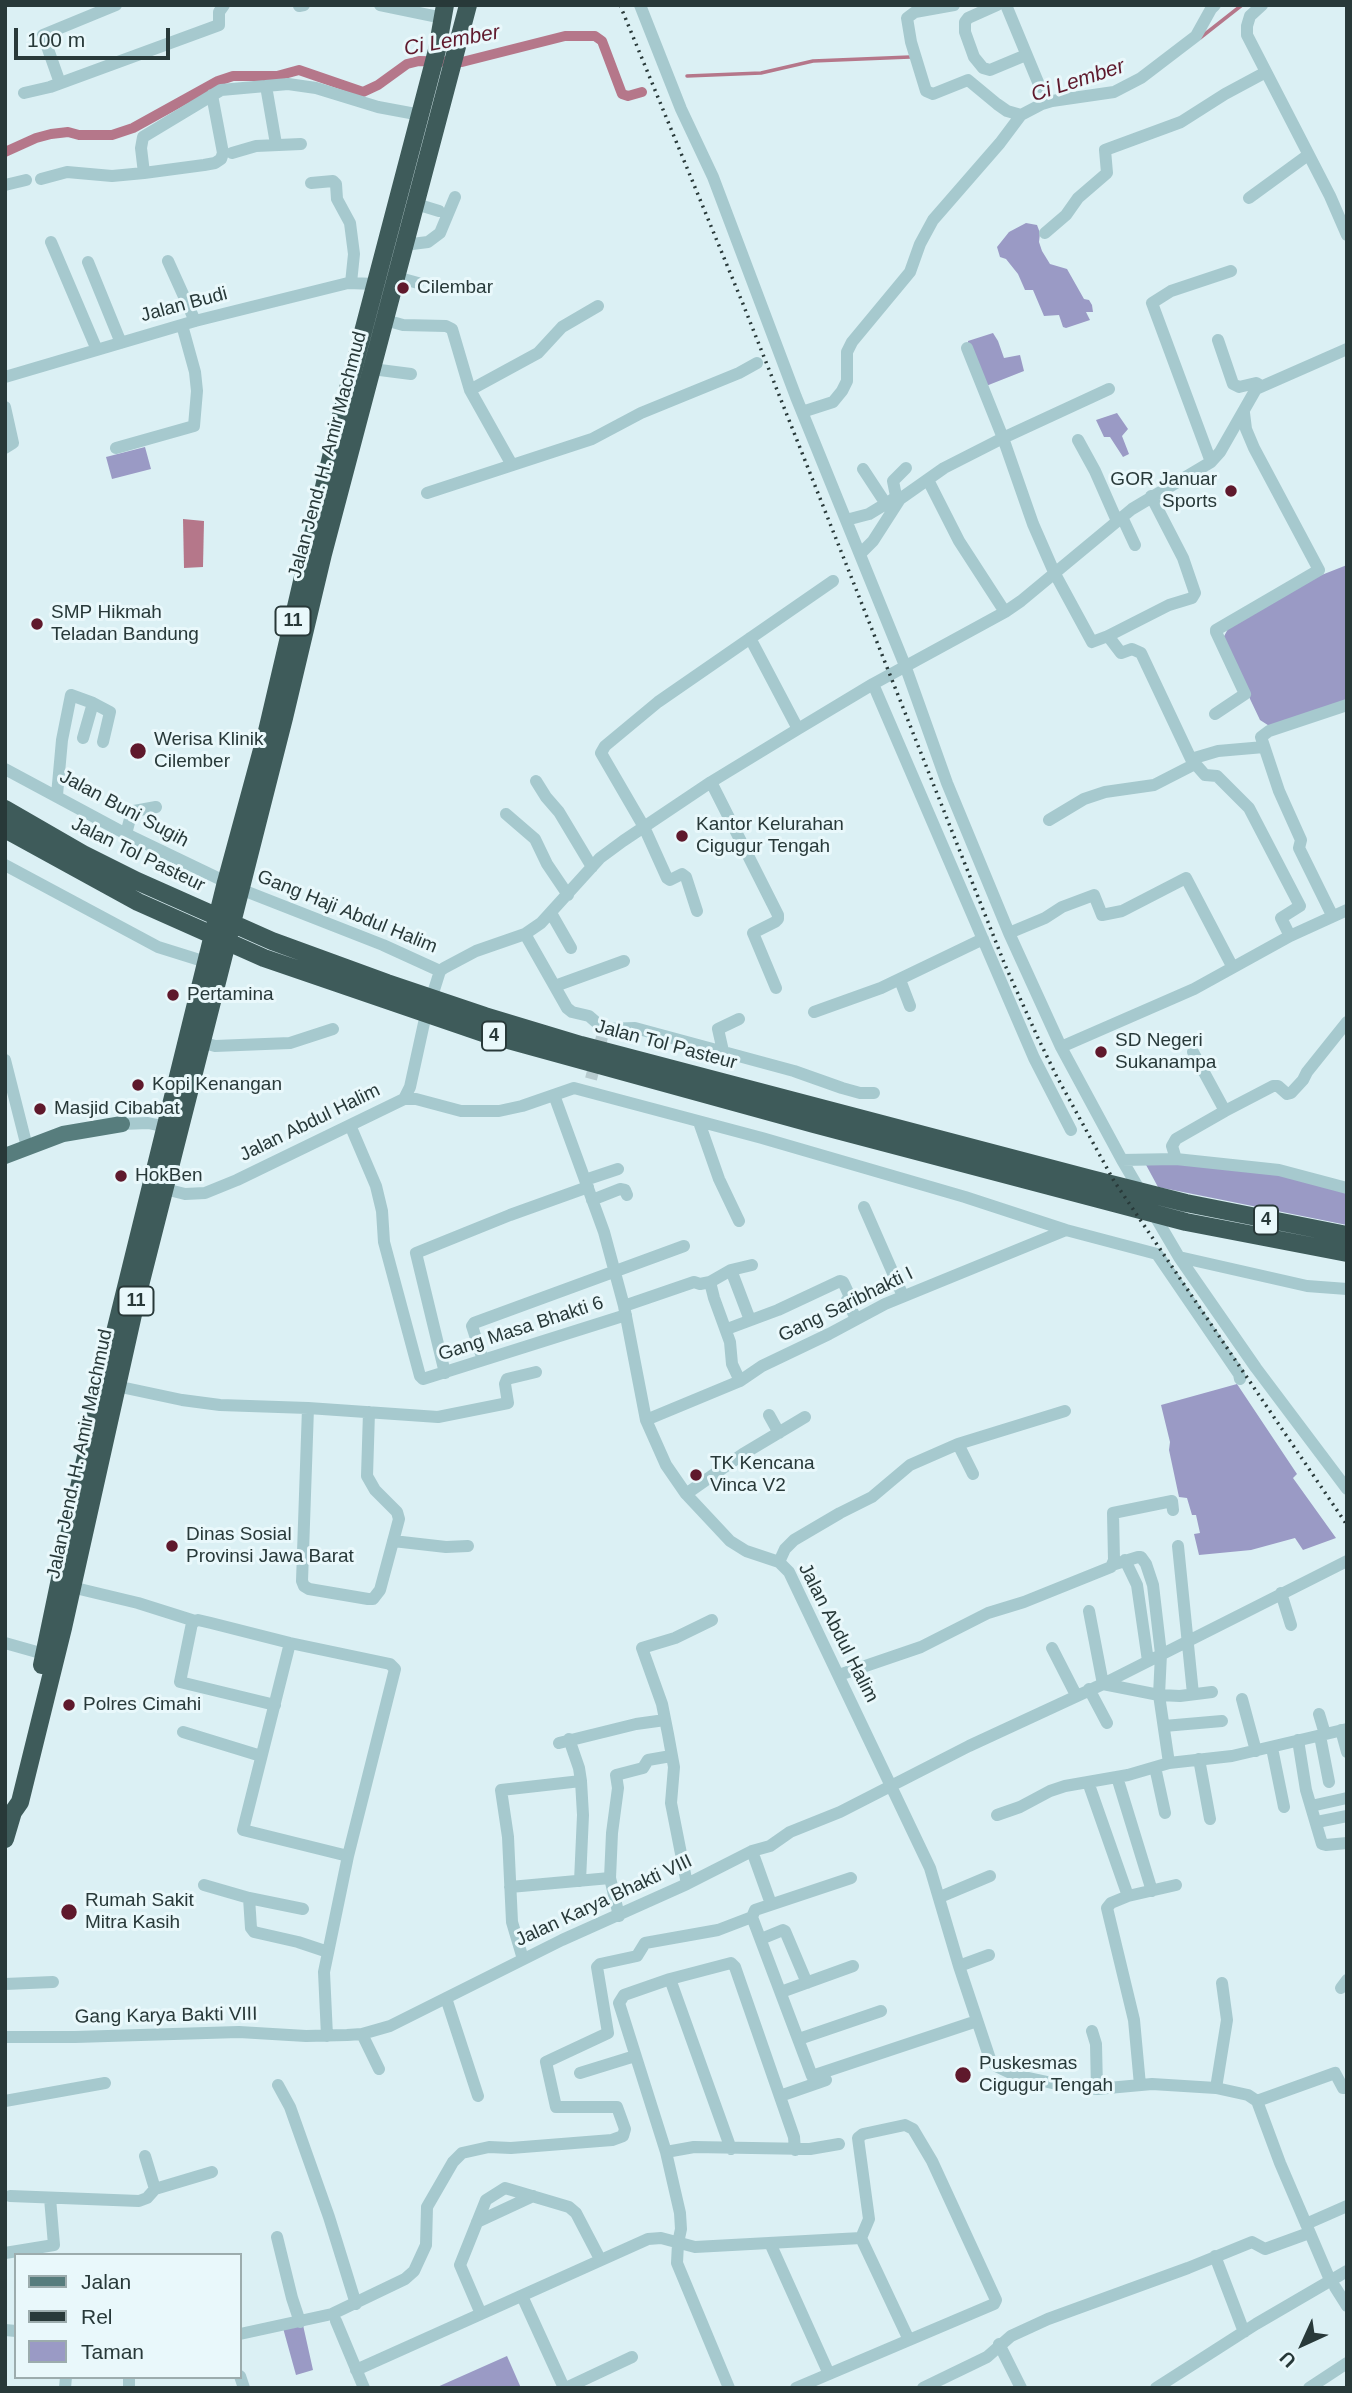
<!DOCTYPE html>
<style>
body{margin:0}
#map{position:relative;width:1352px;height:2393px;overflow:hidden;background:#dbf0f4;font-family:Helvetica,sans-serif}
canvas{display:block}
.frame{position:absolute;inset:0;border:7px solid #283939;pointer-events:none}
.legend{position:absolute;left:14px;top:2253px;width:228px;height:126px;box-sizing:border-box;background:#e9f8fb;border:2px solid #9cacad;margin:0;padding:9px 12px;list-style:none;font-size:21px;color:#283939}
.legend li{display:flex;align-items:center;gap:14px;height:35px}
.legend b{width:35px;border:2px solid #9cacad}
.north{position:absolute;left:1268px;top:2309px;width:70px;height:70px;-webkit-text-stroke:5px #e9f8fb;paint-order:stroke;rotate:225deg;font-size:19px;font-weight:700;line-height:28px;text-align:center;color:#283939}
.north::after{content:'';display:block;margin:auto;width:24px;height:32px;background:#283939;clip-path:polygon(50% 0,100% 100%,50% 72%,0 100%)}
.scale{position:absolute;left:14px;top:28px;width:156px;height:32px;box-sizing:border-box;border:4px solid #283939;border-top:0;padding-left:9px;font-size:21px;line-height:24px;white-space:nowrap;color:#283939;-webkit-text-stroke:5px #e9f8fb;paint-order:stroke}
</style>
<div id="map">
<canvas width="1352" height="2393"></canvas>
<div class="frame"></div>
<ul class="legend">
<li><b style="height:9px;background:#577d7d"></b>Jalan</li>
<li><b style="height:9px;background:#283939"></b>Rel</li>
<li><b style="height:19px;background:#9a9ac5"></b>Taman</li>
</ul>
<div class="north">U</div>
<div class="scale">100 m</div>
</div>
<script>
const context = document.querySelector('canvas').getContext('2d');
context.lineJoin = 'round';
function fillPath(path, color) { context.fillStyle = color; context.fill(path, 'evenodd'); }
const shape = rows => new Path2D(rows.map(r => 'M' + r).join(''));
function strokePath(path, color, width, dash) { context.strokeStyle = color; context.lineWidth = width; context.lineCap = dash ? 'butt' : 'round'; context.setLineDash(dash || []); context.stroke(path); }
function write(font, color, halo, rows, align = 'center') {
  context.font = font + ' Helvetica,sans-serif'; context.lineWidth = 6; context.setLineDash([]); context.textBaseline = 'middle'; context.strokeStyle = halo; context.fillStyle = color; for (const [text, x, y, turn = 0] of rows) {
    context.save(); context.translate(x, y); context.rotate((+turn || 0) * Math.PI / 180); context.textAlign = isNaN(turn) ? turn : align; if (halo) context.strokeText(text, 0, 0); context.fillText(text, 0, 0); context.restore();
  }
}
fillPath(shape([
 [1026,223,1037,225,1040,233,1039,242,1042,251,1050,264,1067,269,1084,299,1089,300,1092,305,1093,312,1086,312,1090,320,1066,328,1063,327,1059,315,1044,316,1033,290,1025,290,1018,274,1006,259,1000,257,997,247,1009,232],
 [993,333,998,341,1004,358,1020,355,1024,371,986,386,968,351,968,341],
 [1117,413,1128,429,1122,436,1129,454,1123,457,1110,437,1104,437,1096,420],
 [145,447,151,469,112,479,106,457],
 [1347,565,1347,700,1274,729,1260,720,1222,640,1228,629,1319,576],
 [1145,1163,1184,1163,1285,1176,1347,1193,1347,1225,1158,1187],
 [1237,1384,1297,1474,1293,1478,1336,1538,1303,1550,1295,1538,1251,1550,1199,1555,1194,1534,1200,1533,1196,1515,1192,1515,1187,1498,1179,1497,1169,1450,1170,1442,1161,1405],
 [303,2325,313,2370,296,2375,283,2328],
 [507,2356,521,2388,435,2388]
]), '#9a9ac5');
fillPath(shape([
 [183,519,204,521,203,567,184,568]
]), '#b5778a');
strokePath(shape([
 [1200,38,1242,5],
 [687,76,761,73,813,61,910,57]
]), '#b5778a', 3.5);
strokePath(shape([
 [5,152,36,138,51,134,68,132,79,135,112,135,133,128,218,81,233,76,277,76,299,70,363,92,378,85,407,64,419,61,462,62,565,36,595,36,602,41,622,94,628,96,642,92]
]), '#b5778a', 10);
strokePath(shape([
 [591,1079,602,1037]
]), '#b7cbcf', 12, [12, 6]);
strokePath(shape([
 [380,5,443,18],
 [640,5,681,109,713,177,796,397,906,668,947,783,1009,933,1061,1047,1122,1160,1179,1257,1256,1368,1347,1489],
 [954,5,915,12,907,18,911,42,926,91,933,94,968,80,997,104,1007,111,1021,115],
 [997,5,968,18,965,22,965,32,974,57,983,68,990,70,1026,55],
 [1006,5,1040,87],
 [1262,5,1250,16,1247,26,1247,35,1330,196,1347,235],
 [299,6,304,5],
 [60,83,43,35,116,5],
 [266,86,276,144],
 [24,93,50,87,219,25,219,12,224,5],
 [232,153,256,146,301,144],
 [144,173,204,165,215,163,221,159,223,153,212,95],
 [41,179,67,172,112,176,144,173,141,148,143,137,221,90,288,84,316,88,378,107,421,115],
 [311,183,333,181,336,184,337,199,350,223,354,254,351,283],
 [5,185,26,180],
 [1249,198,1308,155],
 [416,204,439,211],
 [1045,233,1066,215,1078,198,1107,173,1105,150,1181,122,1225,94,1266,72],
 [51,242,97,350],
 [404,245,428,242,440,233,455,197],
 [168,261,195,321],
 [88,262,121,343],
 [396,277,418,283],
 [385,320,403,325,446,326,452,329,470,390,512,465],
 [1218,340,1233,384,1239,387,1256,383,1261,386],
 [967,348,1003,438,1033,524,1054,572,1092,642,1108,636,1169,605,1192,598,1195,593,1183,558,1151,496],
 [372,369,411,374],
 [5,377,195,321,348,283,376,284],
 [470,390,538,353,562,327,598,306],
 [5,407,13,443,5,448],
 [802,412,833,402,842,391,847,381,847,352,852,342,910,272,920,244,933,220,1000,143,1021,115,1042,104,1052,101,1114,92,1141,78,1196,36,1211,9,1215,5],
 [1078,440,1095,471,1117,521],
 [116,448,194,426,197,391,195,372,182,325],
 [1211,462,1152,303,1171,291,1231,271],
 [863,469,886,504],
 [928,480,959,541,1005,612],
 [427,493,592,439,641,413,739,373,757,363],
 [1122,517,1135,545],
 [846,520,869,514,892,500,896,496,893,481,906,468],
 [860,554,873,541,900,499,944,468,1003,438,1109,389],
 [1108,636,1121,653,1132,649,1141,653,1191,759,1205,775,1217,776,1249,808,1300,906,1281,918,1290,936],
 [750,638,798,729],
 [873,684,1034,1058,1071,1130],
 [93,703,110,712,103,742],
 [1215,714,1245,694,1216,632,1216,630,1319,570,1254,448,1246,429,1244,413],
 [1191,759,1218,751,1264,747],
 [5,769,126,834,226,882],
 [536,781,546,797,559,812,592,867],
 [711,782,778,915,778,919,775,922,753,933,776,988],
 [57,795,62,740,71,695,93,703,83,738],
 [506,814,535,839,547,864,568,895],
 [1049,820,1084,799,1105,792,1154,785,1195,764],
 [126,834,131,815,134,811,156,807],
 [5,865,158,947,206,962],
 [240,889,383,945,440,971],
 [697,911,686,877,682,874,670,880,667,878,644,827,601,753,605,746,658,702,833,581],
 [551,913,571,948],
 [1332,915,1299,848,1301,840,1279,791,1261,737,1269,731,1347,705],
 [1009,933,1045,918,1062,907,1094,895,1102,915,1122,911,1186,878,1232,966],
 [525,934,567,1008,572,1012,589,1016,604,1029,635,1028,794,1071,842,1088,860,1093,874,1093],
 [900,980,910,1006],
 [555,986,624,961],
 [434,990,440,971,444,968,476,951,525,934,541,923,600,858,623,841,711,782,798,729,873,684,1005,612,1021,601,1132,509,1211,462,1220,452,1256,389,1347,349],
 [814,1012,881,988,983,939],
 [201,1042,215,1046,290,1043,333,1029],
 [1061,1047,1194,989,1290,936,1347,910],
 [723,1051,718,1029,739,1019],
 [1193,1052,1225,1111],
 [5,1060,27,1147],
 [554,1095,604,1232,624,1306,646,1420,666,1465,686,1494,730,1541,746,1551,779,1562,789,1572,930,1868,959,1966,990,2059,996,2066,1015,2075,1066,2086,1097,2089,1152,2084,1216,2088,1248,2095,1257,2101,1280,2163,1330,2280],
 [404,1099,410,1087,424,1023],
 [699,1122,719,1179,739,1221],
 [122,1124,148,1123,167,1127],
 [350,1125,376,1186,382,1211,384,1242,420,1376,423,1379,626,1315],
 [1176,1159,1172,1146,1176,1139,1225,1111,1273,1086,1278,1086,1287,1094,1291,1093,1303,1080,1307,1072,1347,1022],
 [1122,1160,1176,1159,1279,1170,1347,1188],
 [585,1180,618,1169],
 [165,1189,185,1194,205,1193,237,1180,404,1099,416,1099,461,1111,499,1111,522,1106,574,1088,762,1138,965,1197,1066,1230,1157,1254,1239,1374,1240,1379],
 [592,1200,620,1189,625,1190,627,1195],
 [864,1207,903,1296],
 [1179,1257,1307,1286,1347,1289],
 [731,1270,750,1320],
 [710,1282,714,1298,730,1342,732,1364,740,1381],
 [624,1306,694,1282,700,1284,710,1282,731,1270,752,1265],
 [727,1329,778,1310,840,1281,843,1282,845,1286,850,1297,847,1300,856,1319],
 [483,1360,472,1326,474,1323,684,1246],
 [445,1373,416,1253,510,1215,588,1187],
 [116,1386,182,1400,220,1405,308,1408,438,1417,508,1403,505,1384,507,1379,536,1372],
 [308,1408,302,1581,304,1586,309,1589,368,1599,373,1599,380,1590,399,1519,397,1512,375,1490,367,1476,369,1412],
 [769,1415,779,1433],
 [646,1420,740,1381,762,1366,829,1334,885,1304,1066,1230],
 [958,1444,973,1474],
 [686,1494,743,1454,805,1417],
 [393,1541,446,1547,468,1546],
 [1178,1546,1193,1694],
 [1125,1560,1137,1585,1148,1661],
 [779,1562,785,1549,794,1540,840,1513,872,1497,910,1465,958,1444,1065,1411],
 [1112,1565,1138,1557,1141,1557,1146,1564,1153,1585,1161,1654,1159,1695,1180,1696,1212,1692],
 [67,1586,138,1603,195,1621],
 [1281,1593,1291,1625],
 [1089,1611,1103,1684],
 [5,1643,44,1654],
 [290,1643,243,1830,348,1856],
 [1052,1648,1076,1695],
 [839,1675,921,1647,988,1613,1024,1602,1111,1567,1114,1560,1113,1513,1172,1501,1173,1510],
 [1103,1684,1159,1695,1169,1763],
 [1089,1689,1107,1723],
 [1242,1699,1256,1751],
 [275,1705,180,1682,192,1623,198,1620,211,1623,290,1643,390,1664,395,1669,348,1856,324,1972,327,2036],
 [1319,1714,1325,1734],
 [1164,1726,1222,1721],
 [1341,1730,1347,1752],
 [183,1732,261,1756],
 [1320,1736,1329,1782],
 [569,1739,579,1768,581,1781,583,1815,580,1881],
 [1298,1740,1306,1790,1322,1844,1326,1845,1347,1843],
 [559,1743,636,1724,665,1720],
 [1272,1748,1284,1807],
 [1199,1759,1210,1819],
 [1155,1767,1165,1813],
 [1117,1777,1152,1891],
 [1088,1782,1128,1896],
 [1311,1806,1347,1798],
 [997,1815,1020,1807,1050,1791,1065,1786,1128,1775,1169,1763,1232,1756,1347,1729],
 [1317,1822,1347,1816],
 [752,1851,771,1904],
 [687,1884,671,1803,674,1767,668,1734,662,1704,642,1648,675,1638,712,1620],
 [204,1885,249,1898,251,1928,254,1932,298,1942,328,1952],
 [510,1887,610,1878],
 [940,1897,990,1876],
 [249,1898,303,1909],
 [619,1916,610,1878,612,1833,618,1788,616,1775,643,1768,648,1760,671,1756],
 [752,1917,812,2076,977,2021],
 [761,1939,783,1930,785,1931,807,1983],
 [523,1959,512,1922,508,1837,501,1790,581,1781],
 [959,1966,989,1955],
 [670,1979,731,2149],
 [5,1984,53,1982],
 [1341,1988,1347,1980],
 [781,1992,853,1966],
 [446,1998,478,2096],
 [1092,2031,1096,2044,1097,2089],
 [362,2034,379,2069],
 [5,2037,75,2037,239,2032,306,2036,347,2035,362,2034,390,2026,562,1940,687,1884,752,1851,770,1846,790,1832,840,1812,969,1746,1103,1684,1347,1561],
 [799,2039,881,2011],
 [580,2073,635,2056],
 [278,2085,290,2107,329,2217,356,2304],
 [1140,2085,1134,2020,1107,1908,1111,1903,1128,1896,1176,1885],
 [1216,2088,1227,2020,1222,1983],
 [780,2096,826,2080],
 [5,2101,105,2083],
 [1257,2101,1335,2073,1343,2088,1347,2088],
 [666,2152,694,2147,810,2149,839,2144],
 [155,2189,212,2172],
 [10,2196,139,2201,147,2198,155,2189,145,2156],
 [477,2222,533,2196],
 [1306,2224,1347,2206],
 [277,2237,292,2298,300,2322],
 [861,2238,909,2340],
 [770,2243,829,2374],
 [5,2253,54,2245,50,2198],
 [1215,2256,1244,2332],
 [1335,2287,1347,2306],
 [522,2296,564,2388],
 [481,2314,460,2265,486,2200,505,2188,569,2207,576,2213,600,2259],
 [336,2321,364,2388],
 [5,2330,16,2331],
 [240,2334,332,2314,405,2279,414,2271,426,2245,427,2207,453,2162,462,2153,489,2147,511,2148,612,2140,623,2136,625,2129,617,2107,556,2107,546,2062,608,2033,597,1967,600,1964,637,1956,645,1943,718,1930,752,1917,755,1910,851,1878],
 [999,2344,1021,2388],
 [356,2370,648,2239,661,2238,695,2247,861,2238,869,2219,858,2138,863,2134,905,2125,913,2129,932,2161,996,2300,994,2304,796,2388],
 [240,2376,244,2388],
 [65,2388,66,2377],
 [129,2388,129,2377],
 [566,2388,632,2357],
 [729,2388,677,2263,678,2243,681,2229,680,2213,666,2152,619,2003,624,1995,670,1979,731,1963,735,1967,794,2137,795,2150],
 [923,2388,987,2357,1011,2336,1048,2319,1188,2268,1252,2242,1265,2249,1309,2233],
 [1156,2388,1256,2324,1347,2271],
 [1309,2388,1347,2363]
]), '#a6c9ce', 12);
strokePath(shape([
 [5,1156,63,1134,122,1124]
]), '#577d7d', 16);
strokePath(shape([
 [5,809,83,854,137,881,272,941,387,983,485,1016,581,1045,1091,1179,1186,1203,1347,1235],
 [5,829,138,902,264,958,483,1033,814,1124,1186,1222,1347,1253],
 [42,1665,81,1478,114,1336,226,882,267,731,338,427,437,50,445,5],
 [5,1839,13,1812,20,1802,63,1628,136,1301,284,718,323,554,468,5]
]), '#3e5b5a', 18);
strokePath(shape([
 [620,5,743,304,1005,965,1038,1038,1057,1077,1114,1181,1347,1525]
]), '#283939', 3.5, [2, 5]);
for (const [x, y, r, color] of [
 [403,288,7,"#5f192c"],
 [1231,491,7,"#5f192c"],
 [37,624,7,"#5f192c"],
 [138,751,9,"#5f192c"],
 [682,836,7,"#5f192c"],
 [173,995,7,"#5f192c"],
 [1101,1052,7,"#5f192c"],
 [138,1085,7,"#5f192c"],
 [40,1109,7,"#5f192c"],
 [121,1176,7,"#5f192c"],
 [696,1475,7,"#5f192c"],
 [172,1546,7,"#5f192c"],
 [69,1705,7,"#5f192c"],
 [69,1912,9,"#5f192c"],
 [963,2075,9,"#5f192c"]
]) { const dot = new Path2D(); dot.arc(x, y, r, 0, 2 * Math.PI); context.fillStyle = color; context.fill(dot); strokePath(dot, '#e9f8fb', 2.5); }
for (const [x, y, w] of [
 [293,621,35],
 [494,1036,24],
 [1266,1220,24],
 [136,1301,35]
]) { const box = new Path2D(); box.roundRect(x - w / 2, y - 14.5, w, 29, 5); context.fillStyle = '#e9f8fb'; context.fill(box); strokePath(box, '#283939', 2); }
write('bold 18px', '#283939', null, [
 ["11",293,621],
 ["4",494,1036],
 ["4",1266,1220],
 ["11",136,1301]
]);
write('19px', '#283939', '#e9f8fb', [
 ["Cilembar",417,288],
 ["GOR Januar",1217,480,"right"],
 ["Sports",1217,502,"right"],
 ["SMP Hikmah",51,613],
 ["Teladan Bandung",51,635],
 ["Werisa Klinik",154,740],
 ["Cilember",154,762],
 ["Kantor Kelurahan",696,825],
 ["Cigugur Tengah",696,847],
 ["Pertamina",187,995],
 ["SD Negeri",1115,1041],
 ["Sukanampa",1115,1063],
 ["Kopi Kenangan",152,1085],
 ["Masjid Cibabat",54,1109],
 ["HokBen",135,1176],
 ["TK Kencana",710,1464],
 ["Vinca V2",710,1486],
 ["Dinas Sosial",186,1535],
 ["Provinsi Jawa Barat",186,1557],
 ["Polres Cimahi",83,1705],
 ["Rumah Sakit",85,1901],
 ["Mitra Kasih",85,1923],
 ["Puskesmas",979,2064],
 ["Cigugur Tengah",979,2086]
], 'left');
write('19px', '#283939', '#e9f8fb', [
 ["Jalan Budi",184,305,-15],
 ["Jalan Jend. H. Amir Machmud",328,455,-75],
 ["Jalan Buni Sugih",124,809,28],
 ["Jalan Tol Pasteur",138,855,26],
 ["Gang Haji Abdul Halim",347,912,22],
 ["Jalan Tol Pasteur",666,1045,15],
 ["Jalan Abdul Halim",310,1123,-26],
 ["Gang Saribhakti I",846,1305,-26],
 ["Gang Masa Bhakti 6",521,1329,-18],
 ["Jalan Jend. H. Amir Machmud",80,1454,-78],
 ["Jalan Abdul Halim",838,1633,63],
 ["Jalan Karya Bhakti VIII",604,1901,-25],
 ["Gang Karya Bakti VIII",166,2016,-1]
]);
write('italic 21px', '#5f192c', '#e9f8fb', [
 ["Ci Lember",452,41,-10],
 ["Ci Lember",1078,81,-18]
]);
</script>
